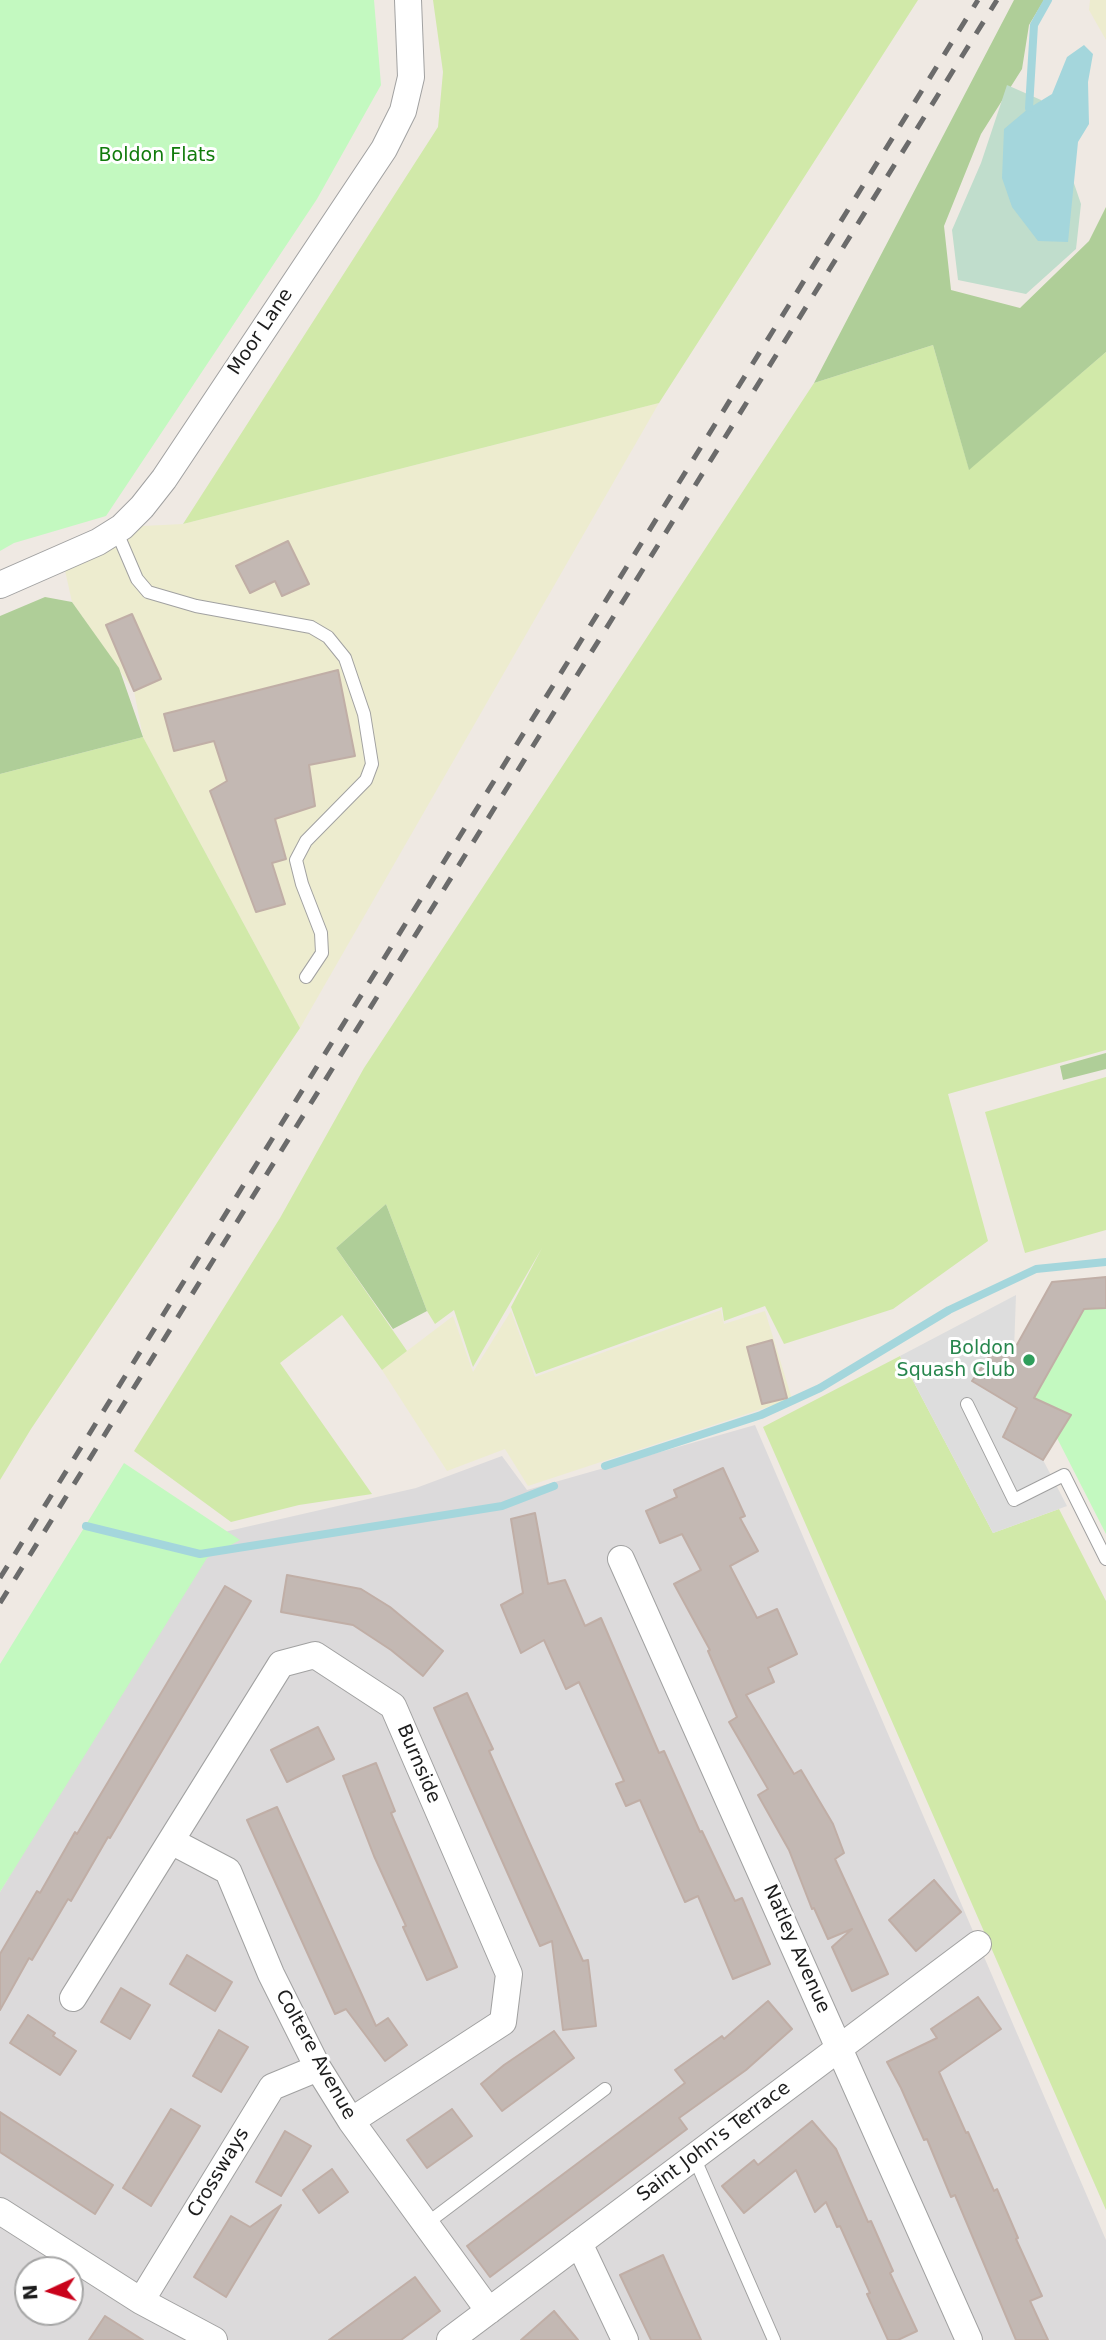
<!DOCTYPE html>
<style>
body{margin:0}
#map{position:relative;width:1106px;height:2340px;overflow:hidden;background:#efe9e3;font-family:"DejaVu Sans",sans-serif}
canvas{display:block}
.north{position:absolute;left:14px;top:2256px;width:70px;height:70px;box-sizing:border-box;background:#fff;border:2px solid #a5a5a5;border-radius:50%;rotate:266deg;font-size:19px;font-weight:700;line-height:28px;text-align:center;color:#1d1d1d}
.north::after{content:'';display:block;margin:auto;width:24px;height:32px;background:#c9021b;clip-path:polygon(50% 0,100% 100%,50% 72%,0 100%)}
</style>
<div id="map">
<canvas width="1106" height="2340"></canvas>
<div class="north">N</div>
</div>
<script>
const context = document.querySelector('canvas').getContext('2d');
context.lineJoin = 'round';
function fillPath(path, color) { context.fillStyle = color; context.fill(path, 'evenodd'); }
const shape = rows => new Path2D(rows.map(r => 'M' + r).join(''));
function strokePath(path, color, width, dash) { context.strokeStyle = color; context.lineWidth = width; context.lineCap = dash ? 'butt' : 'round'; context.setLineDash(dash || []); context.stroke(path); }
function write(font, color, halo, rows, align = 'center') {
  context.font = font + ' "DejaVu Sans",sans-serif'; context.lineWidth = 6; context.setLineDash([]); context.textBaseline = 'middle'; context.strokeStyle = halo; context.fillStyle = color; for (const [text, x, y, turn = 0] of rows) {
    context.save(); context.translate(x, y); context.rotate((+turn || 0) * Math.PI / 180); context.textAlign = isNaN(turn) ? turn : align; if (halo) context.strokeText(text, 0, 0); context.fillText(text, 0, 0); context.restore();
  }
}
fillPath(shape([
 [755,1425,1106,2240,1106,2340,0,2340,0,1892,211,1535,416,1488,502,1456,527,1490],
 [28,2270,70,2270,70,2312,28,2312]
]), '#dcdadb');
fillPath(shape([
 [1090,0,1106,0,1106,40,1089,10],
 [659,403,300,1028,143,737,134,691,72,602,62,557,122,527,183,524],
 [721,1310,724,1324,765,1311,792,1399,528,1486,505,1449,447,1471,382,1370,453,1316,473,1372,511,1311,535,1377]
]), '#edeccf');
fillPath(shape([
 [433,0,918,0,659,403,183,524,438,127,443,72],
 [933,345,969,469,1106,352,1106,1050,948,1094,988,1241,893,1309,784,1344,765,1306,724,1321,722,1307,536,1374,511,1307,542,1248,473,1367,454,1310,435,1324,427,1311,386,1204,336,1248,407,1351,382,1370,342,1315,280,1363,372,1494,299,1505,231,1522,134,1451,280,1218,364,1068,814,383],
 [143,737,300,1028,31,1429,0,1480,0,774],
 [1106,1077,1106,1230,1025,1253,985,1112],
 [900,1356,993,1533,1059,1509,1106,1601,1106,2210,763,1427]
]), '#d1e9a9');
fillPath(shape([
 [1014,0,1044,0,1029,25,1022,69,981,134,944,226,951,290,1020,308,1089,241,1106,207,1106,352,969,470,933,345,814,383],
 [45,597,72,602,119,668,143,737,0,774,0,616],
 [1106,1053,1106,1069,1063,1080,1060,1066],
 [386,1204,427,1311,393,1329,336,1248]
]), '#afce98');
fillPath(shape([
 [1007,85,1041,100,1063,151,1081,204,1076,249,1026,294,958,280,952,230,981,163]
]), '#c0ddcc');
fillPath(shape([
 [0,0,374,0,381,85,317,199,106,516,14,543,0,551],
 [1106,1308,1106,1534,1057,1438,1070,1415,1034,1398,1084,1309],
 [124,1463,240,1540,207,1558,0,1892,0,1664]
]), '#c3f9c0');
fillPath(shape([
 [1016,1295,1014,1350,998,1344,972,1381,1017,1408,1003,1437,1043,1460,1067,1506,993,1533,900,1356]
]), '#ddd');
fillPath(shape([
 [1084,45,1093,54,1088,82,1089,124,1078,142,1068,242,1038,241,1012,207,1002,178,1004,129,1029,108,1052,94,1067,57]
]), '#a4d6dc');
strokePath(shape([
 [1029,108,1034,25,1048,0],
 [605,1466,761,1415,820,1388,949,1310,1036,1269,1106,1262],
 [86,1526,200,1554,502,1506,554,1486]
]), '#a4d6dc', 8);
const building = shape([
 [288,541,309,584,282,596,275,581,250,593,236,566,288,541],
 [132,614,161,679,134,691,106,625,132,614],
 [338,670,355,756,309,765,315,806,275,819,286,859,272,863,285,904,256,912,210,791,227,781,214,741,174,751,164,714,338,670],
 [1106,1277,1106,1308,1084,1309,1034,1398,1071,1415,1043,1460,1003,1437,1017,1408,972,1381,998,1344,1014,1350,1052,1282,1106,1277],
 [772,1340,787,1398,762,1404,747,1347,772,1340],
 [723,1468,745,1516,740,1518,758,1551,730,1566,757,1618,777,1609,797,1654,768,1668,774,1682,746,1695,794,1774,801,1770,833,1824,844,1853,835,1859,888,1974,852,1991,832,1947,852,1929,828,1939,814,1908,812,1909,789,1850,758,1795,768,1789,729,1722,737,1717,708,1651,710,1650,674,1584,701,1570,682,1534,660,1543,646,1511,677,1497,674,1490,723,1468],
 [535,1513,548,1584,565,1580,585,1626,601,1618,659,1753,664,1751,700,1832,702,1831,735,1901,742,1898,770,1964,733,1979,698,1896,685,1902,640,1800,626,1806,616,1784,624,1781,579,1682,566,1689,544,1640,521,1653,501,1605,523,1593,511,1519,535,1513],
 [287,1575,361,1589,390,1607,443,1651,423,1676,391,1650,353,1625,281,1612,287,1575],
 [225,1586,251,1601,110,1838,108,1837,71,1901,68,1899,32,1960,29,1958,0,2010,0,1954,37,1891,40,1893,75,1832,77,1834,225,1586],
 [467,1693,493,1749,489,1751,527,1837,583,1961,588,1960,596,2026,563,2030,552,1941,540,1946,434,1708,467,1693],
 [318,1727,334,1759,287,1782,271,1750,318,1727],
 [376,1763,395,1811,391,1813,457,1967,427,1980,403,1927,406,1926,374,1856,343,1776,376,1763],
 [277,1807,376,2026,388,2018,407,2045,385,2061,346,2009,335,2014,247,1820,277,1807],
 [934,1880,961,1912,916,1951,889,1920,934,1880],
 [187,1955,232,1982,215,2011,170,1984,187,1955],
 [121,1988,150,2005,130,2039,101,2022,121,1988],
 [978,1997,1001,2029,939,2072,966,2133,968,2132,994,2191,997,2189,1018,2238,1016,2239,1042,2296,1030,2301,1048,2340,1016,2340,955,2195,951,2197,927,2139,924,2140,901,2088,887,2062,937,2038,931,2029,978,1997],
 [768,2001,792,2029,746,2070,679,2118,687,2129,490,2277,467,2246,685,2083,675,2070,722,2036,724,2039,768,2001],
 [28,2015,55,2033,53,2036,76,2051,60,2075,10,2043,28,2015],
 [219,2030,248,2047,221,2092,193,2076,219,2030],
 [554,2031,574,2058,502,2111,481,2084,504,2065,554,2031],
 [171,2109,200,2126,151,2206,123,2188,171,2109],
 [452,2109,472,2136,427,2168,407,2140,452,2109],
 [0,2112,113,2185,95,2214,0,2152,0,2112],
 [812,2121,836,2149,868,2222,871,2221,893,2271,890,2273,917,2331,898,2340,888,2340,867,2294,870,2293,840,2226,837,2227,826,2202,815,2212,796,2170,744,2213,722,2186,754,2160,758,2165,812,2121],
 [285,2131,311,2146,281,2196,256,2182,285,2131],
 [332,2169,348,2192,319,2213,303,2190,332,2169],
 [281,2205,226,2297,194,2277,231,2216,250,2227,281,2205],
 [663,2255,701,2340,651,2340,620,2275,663,2255],
 [415,2277,440,2311,401,2340,329,2340,415,2277],
 [554,2311,578,2340,521,2340,554,2311],
 [105,2316,143,2340,89,2340,105,2316]
]);
fillPath(building, '#c3b8b3');
strokePath(building, '#c0aea6', 2);
const lane = shape([
 [116,530,137,579,148,592,196,606,311,627,328,637,345,658,364,714,372,764,366,780,306,841,296,860,302,884,321,933,322,953,306,977],
 [967,1404,1014,1500,1064,1475,1106,1559],
 [694,2157,774,2340],
 [426,2224,605,2089]
]);
const street = shape([
 [0,585,98,542,122,527,142,507,164,479,384,149,403,111,411,77,408,0],
 [621,1559,969,2340],
 [171,1841,228,1871,271,1974,318,2068,351,2121,489,2311],
 [73,1998,281,1664,315,1655,393,1706,509,1974,503,2022,351,2121],
 [0,2211,141,2301,214,2340],
 [579,2243,625,2340],
 [141,2301,272,2087,318,2068],
 [450,2340,978,1944]
]);
strokePath(lane, '#a1a1a1', 14);
strokePath(street, '#a1a1a1', 28);
strokePath(lane, '#fff', 12);
strokePath(street, '#fff', 26);
strokePath(shape([
 [0,1578,978,0],
 [0,1603,997,0]
]), '#6b6b6b', 5, [14, 14]);
for (const [x, y, r, color] of [
 [1029,1360,7,"#2e9e5b"]
]) { const dot = new Path2D(); dot.arc(x, y, r, 0, 2 * Math.PI); context.fillStyle = color; context.fill(dot); strokePath(dot, '#fff', 2.5); }
write('19px', '#117b0c', '#fff', [
 ["Boldon Flats",157,156]
]);
write('19px', '#1d1d1d', '#fff', [
 ["Moor Lane",261,332,-56],
 ["Burnside",418,1764,67],
 ["Natley Avenue",796,1949,66],
 ["Coltere Avenue",315,2055,61],
 ["Saint John's Terrace",714,2142,-37],
 ["Crossways",219,2173,-59]
]);
write('19px', '#27864d', '#fff', [
 ["Boldon",1015,1349],
 ["Squash Club",1015,1371]
], 'right');
</script>
